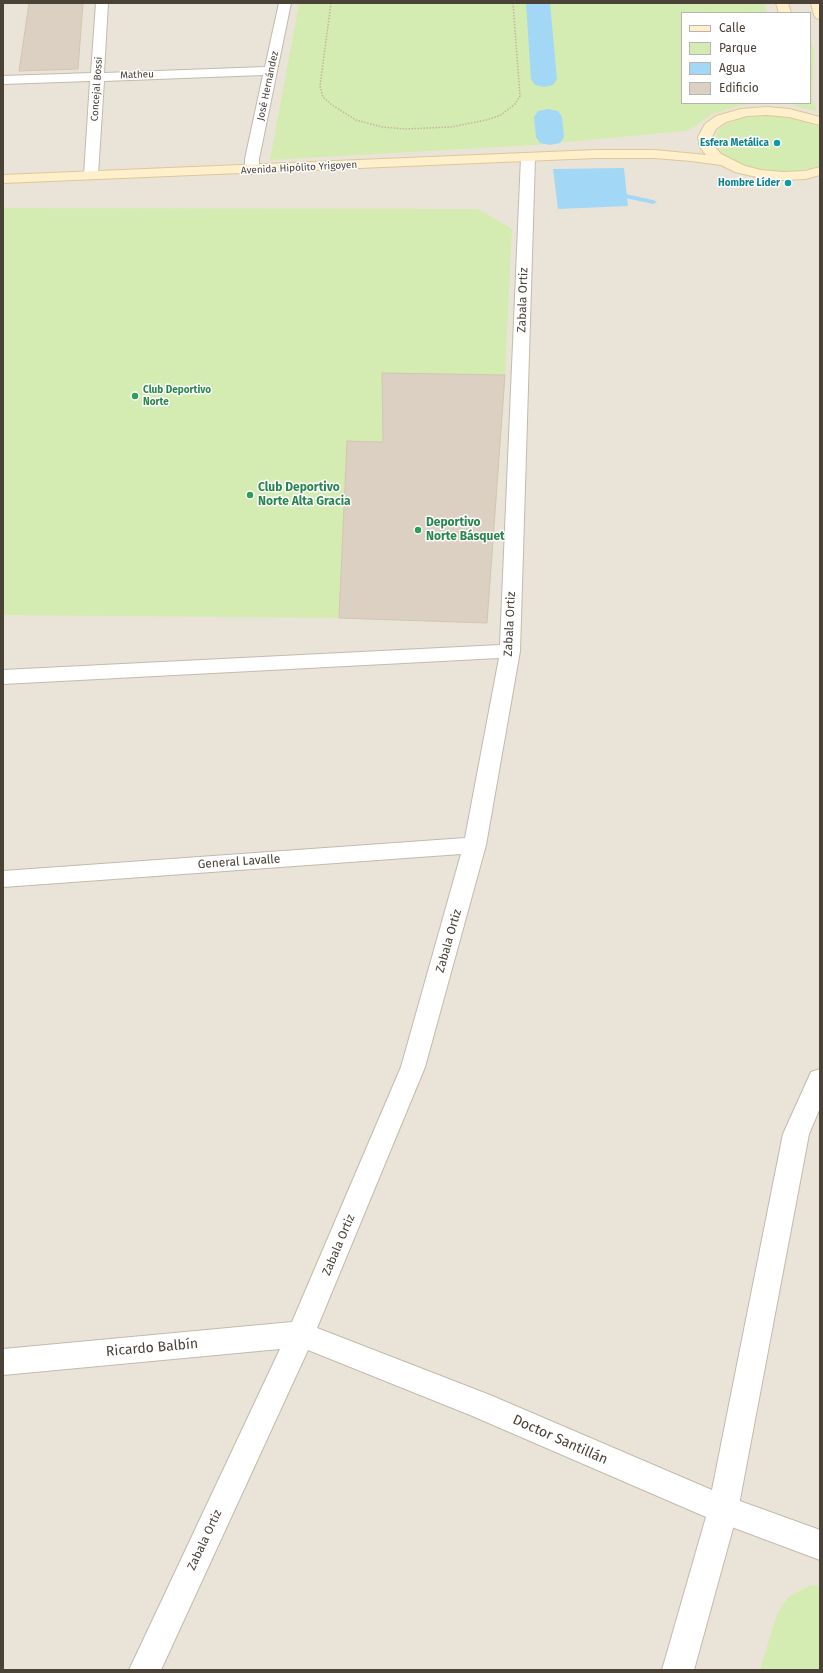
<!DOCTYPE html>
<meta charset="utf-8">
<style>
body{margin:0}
#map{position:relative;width:823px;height:1673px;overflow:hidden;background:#f6f2ea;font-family:"Fira Sans",sans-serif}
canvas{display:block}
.frame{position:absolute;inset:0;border:4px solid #4b4237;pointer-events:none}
.legend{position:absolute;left:681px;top:12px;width:130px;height:92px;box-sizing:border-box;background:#fff;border:1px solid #b7b3af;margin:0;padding:5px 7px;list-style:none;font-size:12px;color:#4b4237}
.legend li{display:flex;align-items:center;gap:8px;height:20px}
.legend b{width:20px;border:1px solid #b7b3af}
</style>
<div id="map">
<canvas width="823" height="1673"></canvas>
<div class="frame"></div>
<ul class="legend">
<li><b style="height:5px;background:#fff0cb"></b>Calle</li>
<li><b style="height:11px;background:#d4ecb1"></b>Parque</li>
<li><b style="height:11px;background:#a3d7f6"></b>Agua</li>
<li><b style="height:11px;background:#dcd0c2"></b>Edificio</li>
</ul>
</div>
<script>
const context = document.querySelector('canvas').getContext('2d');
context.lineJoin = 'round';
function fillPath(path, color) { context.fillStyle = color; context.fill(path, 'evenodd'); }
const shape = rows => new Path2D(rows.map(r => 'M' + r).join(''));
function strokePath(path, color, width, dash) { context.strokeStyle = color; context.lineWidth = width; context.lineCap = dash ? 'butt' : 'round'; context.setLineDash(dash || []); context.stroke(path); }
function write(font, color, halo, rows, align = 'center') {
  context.font = font + ' "Fira Sans",sans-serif'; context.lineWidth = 3; context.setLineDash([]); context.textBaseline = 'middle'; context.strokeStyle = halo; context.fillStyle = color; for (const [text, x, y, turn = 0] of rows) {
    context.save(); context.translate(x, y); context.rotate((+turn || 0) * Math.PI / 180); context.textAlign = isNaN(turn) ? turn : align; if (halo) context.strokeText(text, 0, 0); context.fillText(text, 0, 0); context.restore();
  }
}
fillPath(shape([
 [3,3,820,3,820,1670,3,1670],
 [682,13,810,13,810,103,682,103]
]), '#eae4d8');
fillPath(shape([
 [299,3,765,3,767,13,682,13,682,103,755,103,735,107,712,114,696,126,685,131,535,145,270,160],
 [810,33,814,53,812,98,817,111,793,106,798,103,810,103],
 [766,115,794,118,820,127,820,166,791,172,760,170,742,165,727,157,718,148,715,139,718,130,722,126,741,118],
 [3,208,478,209,512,229,505,375,487,623,339,618,3,615],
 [811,1585,820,1586,820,1670,760,1670,777,1614,788,1597]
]), '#d4ecb1');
fillPath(shape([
 [624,168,628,206,558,209,553,169]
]), '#a3d7f6');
fillPath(shape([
 [609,191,612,191,653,200,657,202,653,204,612,195,608,193,609,191]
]), '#a3d7f6');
fillPath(shape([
 [526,3,550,3,557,79,553,85,544,87,535,85,531,79,526,3],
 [548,109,558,111,562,117,564,137,560,143,550,145,540,143,536,137,534,117,538,111,548,109]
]), '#a3d7f6');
const building = shape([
 [29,3,83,3,78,69,19,71,29,3],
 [382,373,505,375,487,623,339,618,347,441,383,442,382,373]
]);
fillPath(building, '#dcd0c2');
strokePath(building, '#d4c5b1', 1);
const minor = shape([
 [96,3,108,3,104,73,265,67,279,3,291,3,259,159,259,170,257,173,252,174,247,173,245,170,245,159,263,75,104,81,98,175,96,178,91,179,86,178,84,175,90,81,3,84,3,76,91,73,96,3],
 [528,153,533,154,535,157,520,651,486,845,425,1067,317,1328,490,1395,726,1496,820,1530,820,1560,713,1520,470,1415,308,1350,161,1670,129,1670,280,1349,3,1375,3,1349,292,1322,401,1067,461,854,3,887,3,871,465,838,499,658,3,684,3,670,500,645,521,157,523,154,528,153]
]);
const tertiary = shape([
 [820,1069,820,1108,809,1134,738,1510,694,1670,662,1670,708,1510,783,1134,811,1072,820,1069]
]);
const secondary = shape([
 [776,3,788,3,791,13,779,13,776,3],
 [811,3,820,3,820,19,816,18,814,15,811,3],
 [767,107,789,109,820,117,820,125,789,117,767,115,747,116,726,122,716,129,712,137,714,146,721,154,745,166,761,170,783,172,805,171,820,167,820,175,805,179,783,180,761,178,735,172,721,165,691,161,655,158,596,158,3,183,3,175,596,150,655,150,706,155,700,147,698,137,705,124,716,116,741,109,767,107]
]);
strokePath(minor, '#c2baac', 2);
strokePath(tertiary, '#c2baac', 2);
strokePath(secondary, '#dcc799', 2);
strokePath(shape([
 [331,3,320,86,323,97,332,105,356,120,382,127,406,129,451,127,486,120,501,115,515,104,520,96,513,3]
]), '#c5b59c', 1.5, [1.5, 1.5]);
fillPath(minor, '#fff');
fillPath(tertiary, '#fff');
fillPath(secondary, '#fff0cb');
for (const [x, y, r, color] of [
 [777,143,4,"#0f9aa8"],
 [788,183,4,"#0f9aa8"],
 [135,396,4,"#2e9e5b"],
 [250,495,4,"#2e9e5b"],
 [418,530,4,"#2e9e5b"]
]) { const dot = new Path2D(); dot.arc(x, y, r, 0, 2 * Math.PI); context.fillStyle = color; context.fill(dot); strokePath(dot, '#fff', 1.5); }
write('10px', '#4b4237', '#fff', [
 ["Matheu",137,75,-2],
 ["José Hernández",268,86,-78],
 ["Concejal Bossi",97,89,-86],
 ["Avenida Hipólito Yrigoyen",299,168,-3]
]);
write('bold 10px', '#0d838f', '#fff', [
 ["Esfera Metálica",769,143],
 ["Hombre Líder",780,183]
], 'right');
write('bold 10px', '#27864d', '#fff', [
 ["Club Deportivo",143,390],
 ["Norte",143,402]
], 'left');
write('12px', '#4b4237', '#fff', [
 ["Zabala Ortiz",523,300,-88],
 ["Zabala Ortiz",510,624,-87],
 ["General Lavalle",239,862,-4],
 ["Zabala Ortiz",449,941,-74],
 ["Zabala Ortiz",339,1245,-67],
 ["Zabala Ortiz",205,1540,-65]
]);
write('bold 12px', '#27864d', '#fff', [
 ["Club Deportivo",258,488],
 ["Norte Alta Gracia",258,502],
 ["Deportivo",426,523],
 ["Norte Básquet",426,537]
], 'left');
write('14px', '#4b4237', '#fff', [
 ["Ricardo Balbín",152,1348,-5],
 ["Doctor Santillán",560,1440,24]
]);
</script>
